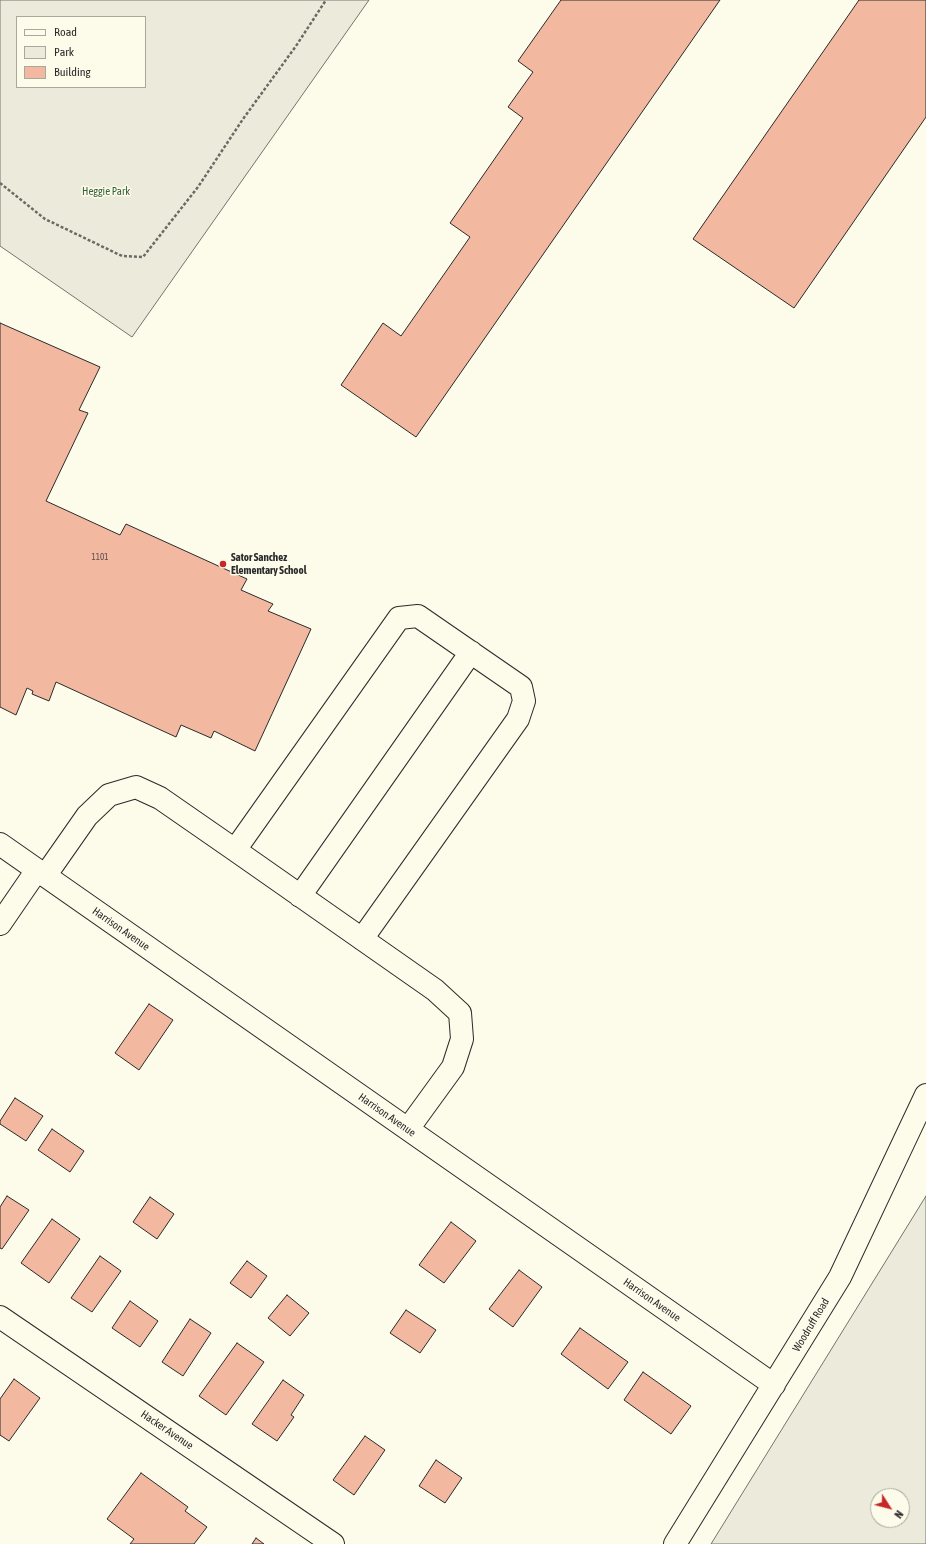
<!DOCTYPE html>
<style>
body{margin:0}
#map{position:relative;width:926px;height:1544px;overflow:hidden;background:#fdfbea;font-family:"Asap Condensed",sans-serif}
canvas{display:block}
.legend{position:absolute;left:16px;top:16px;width:130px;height:72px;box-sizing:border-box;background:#fdfbea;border:1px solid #a9a89e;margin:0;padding:5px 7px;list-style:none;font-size:12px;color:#2b2b2b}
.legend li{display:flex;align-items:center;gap:8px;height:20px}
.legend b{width:20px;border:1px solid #a9a89e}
.north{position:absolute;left:870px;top:1488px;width:40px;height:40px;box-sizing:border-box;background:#fdfbea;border:1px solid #a9a89e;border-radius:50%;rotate:126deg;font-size:11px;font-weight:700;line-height:16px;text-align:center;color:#2b2b2b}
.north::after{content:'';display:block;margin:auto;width:14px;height:18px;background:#c62828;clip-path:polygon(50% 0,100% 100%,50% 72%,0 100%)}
</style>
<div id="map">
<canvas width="926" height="1544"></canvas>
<ul class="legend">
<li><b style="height:5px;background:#fdfbea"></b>Road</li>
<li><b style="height:11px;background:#ecebdb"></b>Park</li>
<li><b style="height:11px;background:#f2b8a0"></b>Building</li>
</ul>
<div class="north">N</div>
</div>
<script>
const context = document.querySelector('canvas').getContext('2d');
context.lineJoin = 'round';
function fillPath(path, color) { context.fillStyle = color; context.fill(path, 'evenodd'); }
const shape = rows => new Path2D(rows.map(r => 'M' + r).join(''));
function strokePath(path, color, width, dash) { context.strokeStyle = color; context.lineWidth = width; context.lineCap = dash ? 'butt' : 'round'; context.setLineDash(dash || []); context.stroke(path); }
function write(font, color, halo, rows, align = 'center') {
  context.font = font + ' "Asap Condensed",sans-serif'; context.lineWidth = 3; context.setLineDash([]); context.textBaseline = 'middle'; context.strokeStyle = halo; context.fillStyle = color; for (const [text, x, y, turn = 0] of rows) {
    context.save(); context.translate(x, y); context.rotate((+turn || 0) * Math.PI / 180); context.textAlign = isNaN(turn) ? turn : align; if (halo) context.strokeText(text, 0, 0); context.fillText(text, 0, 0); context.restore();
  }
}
const green = shape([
 [0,0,369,0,132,337,0,246,0,0],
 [17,17,145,17,145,87,17,87,17,17],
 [926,1196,926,1544,711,1544,926,1196],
 [878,1496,902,1496,902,1520,878,1520,878,1496]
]);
fillPath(green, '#ecebdb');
strokePath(green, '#74746e', 1);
const building = shape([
 [561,0,720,0,416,437,341,385,383,323,401,336,470,237,450,223,523,118,508,107,533,72,518,61,561,0],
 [859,0,926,0,926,117,794,308,693,239,859,0],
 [0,323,100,367,79,410,88,413,46,501,120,535,126,524,247,579,241,590,273,604,268,611,311,629,255,751,214,731,211,738,181,725,176,737,56,682,49,701,32,694,33,691,27,688,16,715,0,707,0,323],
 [149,1004,173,1020,139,1070,115,1053,149,1004],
 [15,1098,43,1116,26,1141,0,1124,0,1121,15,1098],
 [52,1129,84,1151,70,1172,38,1150,52,1129],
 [7,1196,29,1210,2,1249,0,1248,0,1207,7,1196],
 [150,1197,174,1214,157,1239,133,1222,150,1197],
 [52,1219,80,1239,49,1283,21,1263,52,1219],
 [451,1222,476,1241,444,1283,419,1265,451,1222],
 [100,1256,121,1271,92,1312,71,1298,100,1256],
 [247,1261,267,1276,251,1298,230,1283,247,1261],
 [519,1270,542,1287,513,1327,489,1309,519,1270],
 [287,1295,309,1313,290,1336,268,1318,287,1295],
 [130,1301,158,1321,140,1347,112,1328,130,1301],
 [406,1310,436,1330,420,1353,390,1333,406,1310],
 [190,1319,211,1333,183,1376,162,1362,190,1319],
 [580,1328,628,1362,608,1389,561,1354,580,1328],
 [237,1343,264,1362,226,1415,199,1396,237,1343],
 [643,1372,691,1406,671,1434,624,1400,643,1372],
 [14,1379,40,1398,9,1441,0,1435,0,1399,14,1379],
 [283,1380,304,1395,291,1415,294,1417,277,1441,252,1424,283,1380],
 [365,1436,385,1450,354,1495,333,1480,365,1436],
 [436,1460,462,1478,445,1503,419,1486,436,1460],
 [141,1473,188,1507,185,1511,207,1527,194,1544,130,1544,134,1539,107,1519,141,1473],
 [256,1538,264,1544,252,1544,256,1538]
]);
fillPath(building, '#f2b8a0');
strokePath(building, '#2b2b2b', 1);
const minor = shape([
 [0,844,774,1385],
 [235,850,399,618,418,616,521,687,524,701,518,719,362,939],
 [45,876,87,816,109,795,136,787,160,798,235,850,435,990,460,1013,462,1039,453,1067,408,1129],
 [300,896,471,652],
 [0,924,37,870],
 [0,1317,333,1544],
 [675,1544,840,1277,926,1095]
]);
strokePath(minor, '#2b2b2b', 24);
strokePath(shape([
 [0,183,45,219,122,256,143,257,198,187,243,119,296,46,326,0]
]), '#6a6964', 2.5, [3, 2]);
strokePath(minor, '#fdfbea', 22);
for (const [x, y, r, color] of [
 [223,564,4,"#c62828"]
]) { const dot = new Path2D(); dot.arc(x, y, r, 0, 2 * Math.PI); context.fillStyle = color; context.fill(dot); strokePath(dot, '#fdfbea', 1.5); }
write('9px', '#5d4e48', null, [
 ["1101",100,557]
]);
write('11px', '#34623c', '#fdfbea', [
 ["Heggie Park",106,192]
]);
write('bold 11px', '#2b2b2b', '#fdfbea', [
 ["Sator Sanchez",231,558],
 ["Elementary School",231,571]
], 'left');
write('11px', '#2b2b2b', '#fdfbea', [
 ["Harrison Avenue",121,929,35],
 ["Harrison Avenue",387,1115,35],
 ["Harrison Avenue",652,1300,35],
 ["Woodruff Road",811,1325,-59],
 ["Hacker Avenue",167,1430,34]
]);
</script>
